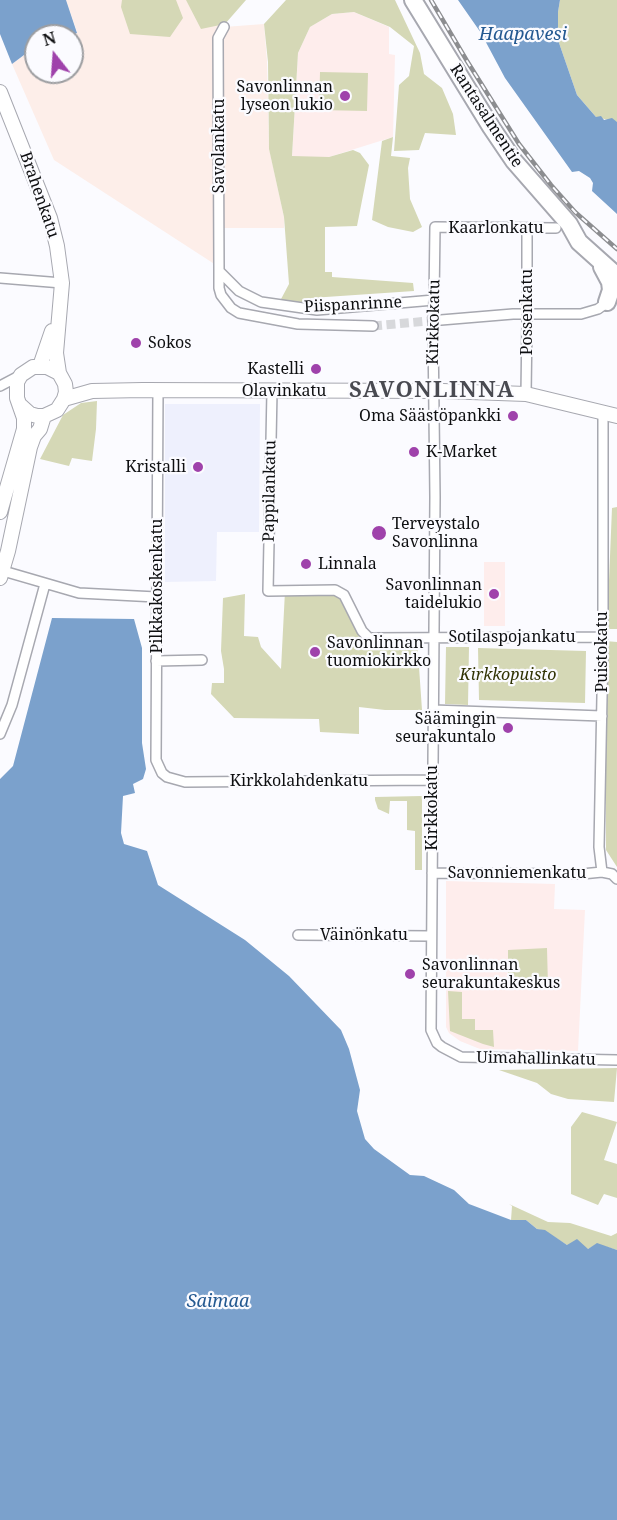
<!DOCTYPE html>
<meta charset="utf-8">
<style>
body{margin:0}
#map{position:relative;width:617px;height:1520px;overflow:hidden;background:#fbfbff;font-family:"Noto Serif",serif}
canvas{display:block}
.north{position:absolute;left:24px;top:24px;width:60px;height:60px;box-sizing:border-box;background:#fbfbff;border:2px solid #9c9da0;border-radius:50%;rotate:343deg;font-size:16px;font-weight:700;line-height:24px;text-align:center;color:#0e0f11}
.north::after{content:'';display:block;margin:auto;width:21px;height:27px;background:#9f42ab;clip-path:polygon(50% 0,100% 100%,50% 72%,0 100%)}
</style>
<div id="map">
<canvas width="617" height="1520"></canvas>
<div class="north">N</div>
</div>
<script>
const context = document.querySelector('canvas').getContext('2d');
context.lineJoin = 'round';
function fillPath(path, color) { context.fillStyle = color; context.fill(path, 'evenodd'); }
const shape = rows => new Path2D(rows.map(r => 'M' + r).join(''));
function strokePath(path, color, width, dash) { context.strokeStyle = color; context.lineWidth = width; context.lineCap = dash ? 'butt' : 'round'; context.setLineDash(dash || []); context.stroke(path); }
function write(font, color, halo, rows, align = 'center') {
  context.font = font + ' "Noto Serif",serif'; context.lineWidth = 4.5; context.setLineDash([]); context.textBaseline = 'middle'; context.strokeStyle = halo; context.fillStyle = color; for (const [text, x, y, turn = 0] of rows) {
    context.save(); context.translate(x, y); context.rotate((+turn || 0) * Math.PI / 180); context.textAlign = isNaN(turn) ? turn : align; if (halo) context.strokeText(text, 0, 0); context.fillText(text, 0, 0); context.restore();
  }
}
fillPath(shape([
 [165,404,260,404,259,532,217,532,216,581,165,582]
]), '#eef0fd');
fillPath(shape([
 [66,0,200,0,224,27,264,24,267,61,269,148,284,217,284,228,219,228,219,267,54,160,12,64,32,49,36,48,36,72,72,72,72,36,70,36,77,32]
]), '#fdeee9');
fillPath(shape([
 [354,12,389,27,389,54,395,55,393,137,329,157,292,157,298,53,310,27,332,14],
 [484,562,505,562,505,626,484,626],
 [446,881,555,884,554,909,585,910,578,1051,480,1049,460,1041,449,1033,446,1027]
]), '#feedec');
fillPath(shape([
 [122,0,176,0,183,18,170,37,130,34,121,7],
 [186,0,246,0,225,24,201,29],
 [286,0,395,0,420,53,424,74,442,88,453,114,456,135,425,133,419,150,394,151,399,85,409,76,414,46,390,27,354,12,332,14,310,27,298,53,292,156,329,157,353,150,360,153,369,165,357,226,325,227,325,272,332,272,332,277,413,283,414,291,311,298,311,305,280,301,289,284,284,217,269,149,268,62,264,24],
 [560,0,617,0,617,122,596,117,577,95,558,40,558,12],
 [320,72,368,73,367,111,319,110],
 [393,137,391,156,410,158,408,168,410,199,422,227,413,232,388,227,372,220,382,141],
 [97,401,96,429,92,461,72,458,69,466,40,459,63,415,81,403],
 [617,507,617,629,607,629,612,508],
 [335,590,369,638,417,638,422,710,385,710,359,707,359,734,320,732,319,719,234,718,211,694,212,683,224,683,224,669,221,651,223,598,245,594,244,636,258,637,261,647,281,669,285,591],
 [605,641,617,642,617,867,606,850],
 [446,647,469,647,468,705,445,704],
 [478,648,586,651,585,703,479,700],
 [422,796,422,870,415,870,415,831,407,830,407,801,390,801,389,814,378,809,375,800,375,797],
 [547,948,548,987,511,987,508,977,508,950],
 [448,991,462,992,462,1019,475,1019,475,1030,493,1030,494,1047,483,1044,450,1031],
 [617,1068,614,1102,568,1099,551,1094,537,1083,499,1070],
 [582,1112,617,1122,604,1160,617,1164,617,1198,604,1194,598,1205,571,1194,571,1127],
 [509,1204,548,1222,570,1223,611,1236,617,1233,617,1250,597,1244,588,1249,567,1245,545,1231,537,1229,526,1220,511,1220,512,1206]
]), '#d5d8b6');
fillPath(shape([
 [0,0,66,0,77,33,70,36,36,36,36,48,32,49,12,64,0,34],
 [458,0,560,0,558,12,558,40,577,95,596,117,601,116,604,120,612,118,617,122,617,214,592,191,593,183,590,178,579,171,572,172,505,78,481,33],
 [52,618,134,619,142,648,142,743,146,769,143,779,133,784,135,793,123,796,121,833,124,844,147,851,158,885,245,940,289,976,341,1030,349,1049,360,1090,357,1111,365,1139,374,1149,410,1175,424,1176,454,1190,469,1204,511,1220,526,1220,537,1229,545,1230,567,1245,577,1239,588,1249,597,1243,617,1250,617,1520,0,1520,0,779,13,766]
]), '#7ba1cc');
strokePath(shape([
 [373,326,440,320]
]), '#d7d8db', 9, [9, 4.5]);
const street = shape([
 [224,27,218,38,219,271,239,291,261,302,317,310,434,300,435,227,556,228],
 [527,229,527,302],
 [219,271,219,288,221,295,231,308,239,313,298,324,373,326],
 [0,278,62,283],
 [441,320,513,314,581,314,598,309,609,301],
 [433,330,435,497,431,1030,437,1043,442,1047,461,1057,617,1060],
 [0,386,19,376],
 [158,390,156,760,162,773,167,777,185,782,432,780],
 [272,391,268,591,335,590,344,595,362,631,369,638,602,637],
 [526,394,527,323],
 [0,570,79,593,156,597],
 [156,661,202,660],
 [433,710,602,716],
 [0,734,12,705,45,584],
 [602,872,599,847,603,646,603,413],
 [432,873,582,874,602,872,612,874,617,879],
 [298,935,431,936]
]);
const secondary = shape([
 [0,92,50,218,57,246,62,283,56,353,59,373],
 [40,366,52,331],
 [64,399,92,391,143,390,443,391,526,394,617,416],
 [0,512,24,429,24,418,17,398,17,382,21,375,33,367,47,367,59,373,65,384,66,392,64,399,57,410,44,416,37,416,30,414,20,405],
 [0,578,8,551,30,447,34,436,40,429,44,416]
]);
const highway = shape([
 [413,0,491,127,514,161,569,224,579,242,617,276],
 [602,267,610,282,611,290,607,302]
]);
strokePath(street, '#a7a8b0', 12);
strokePath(secondary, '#a7a8b0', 16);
strokePath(highway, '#a7a8b0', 20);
strokePath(street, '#fff', 9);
strokePath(secondary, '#fff', 14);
strokePath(highway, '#fff', 16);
const rail = shape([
 [431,0,467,61,519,144,551,185,575,212,617,249]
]);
strokePath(rail, '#8c8d90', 4.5);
strokePath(rail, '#fbfbff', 2, [7]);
const streetBridge = shape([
 [527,323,527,302],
 [433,330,434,300]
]);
strokePath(streetBridge, '#a7a8b0', 12, []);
strokePath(streetBridge, '#fff', 9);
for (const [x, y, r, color] of [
 [345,96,6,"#9f42ab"],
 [136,343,6,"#9f42ab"],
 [316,369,6,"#9f42ab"],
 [513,416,6,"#9f42ab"],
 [414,452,6,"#9f42ab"],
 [198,467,6,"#9f42ab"],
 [379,533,8,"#9f42ab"],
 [306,564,6,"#9f42ab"],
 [494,594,6,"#9f42ab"],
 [315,652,6,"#9f42ab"],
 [508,728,6,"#9f42ab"],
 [410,974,6,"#9f42ab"]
]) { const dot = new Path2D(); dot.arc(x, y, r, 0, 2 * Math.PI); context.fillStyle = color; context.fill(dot); strokePath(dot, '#fbfbff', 2); }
write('16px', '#0e0f11', '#fbfbff', [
 ["Savonlinnan",333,87],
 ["lyseon lukio",333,105],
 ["Sokos",148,343,"left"],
 ["Kastelli",304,369],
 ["Oma Säästöpankki",501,416],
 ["K-Market",426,452,"left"],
 ["Kristalli",186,467],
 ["Terveystalo",392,524,"left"],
 ["Savonlinna",392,542,"left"],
 ["Linnala",318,564,"left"],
 ["Savonlinnan",482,585],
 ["taidelukio",482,603],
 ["Savonlinnan",327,643,"left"],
 ["tuomiokirkko",327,661,"left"],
 ["Säämingin",496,719],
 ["seurakuntalo",496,737],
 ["Savonlinnan",422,965,"left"],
 ["seurakuntakeskus",422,983,"left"]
], 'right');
write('16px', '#0e0f11', '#fbfbff', [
 ["Rantasalmentie",486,116,57],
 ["Savolankatu",219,146,-90],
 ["Brahenkatu",39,195,71],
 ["Kaarlonkatu",496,228],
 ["Piispanrinne",353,305,-3],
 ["Possenkatu",527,312,-90],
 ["Kirkkokatu",434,322,-89],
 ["Olavinkatu",284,391],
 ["Pappilankatu",270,491,-89],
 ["Pilkkakoskenkatu",157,586,-90],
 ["Sotilaspojankatu",512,637],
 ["Puistokatu",602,652,-90],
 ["Kirkkolahdenkatu",299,781],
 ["Kirkkokatu",432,808,-90],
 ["Savonniemenkatu",517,873],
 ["Väinönkatu",364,935],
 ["Uimahallinkatu",536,1059,1]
]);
write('italic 16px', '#313304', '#fbfbff', [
 ["Kirkkopuisto",508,675]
]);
write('italic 18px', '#245991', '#fbfbff', [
 ["Haapavesi",523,35],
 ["Saimaa",218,1302]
]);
context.letterSpacing = '1.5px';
write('bold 22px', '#494a51', '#fbfbff', [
 ["SAVONLINNA",432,391]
]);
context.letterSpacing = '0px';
</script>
